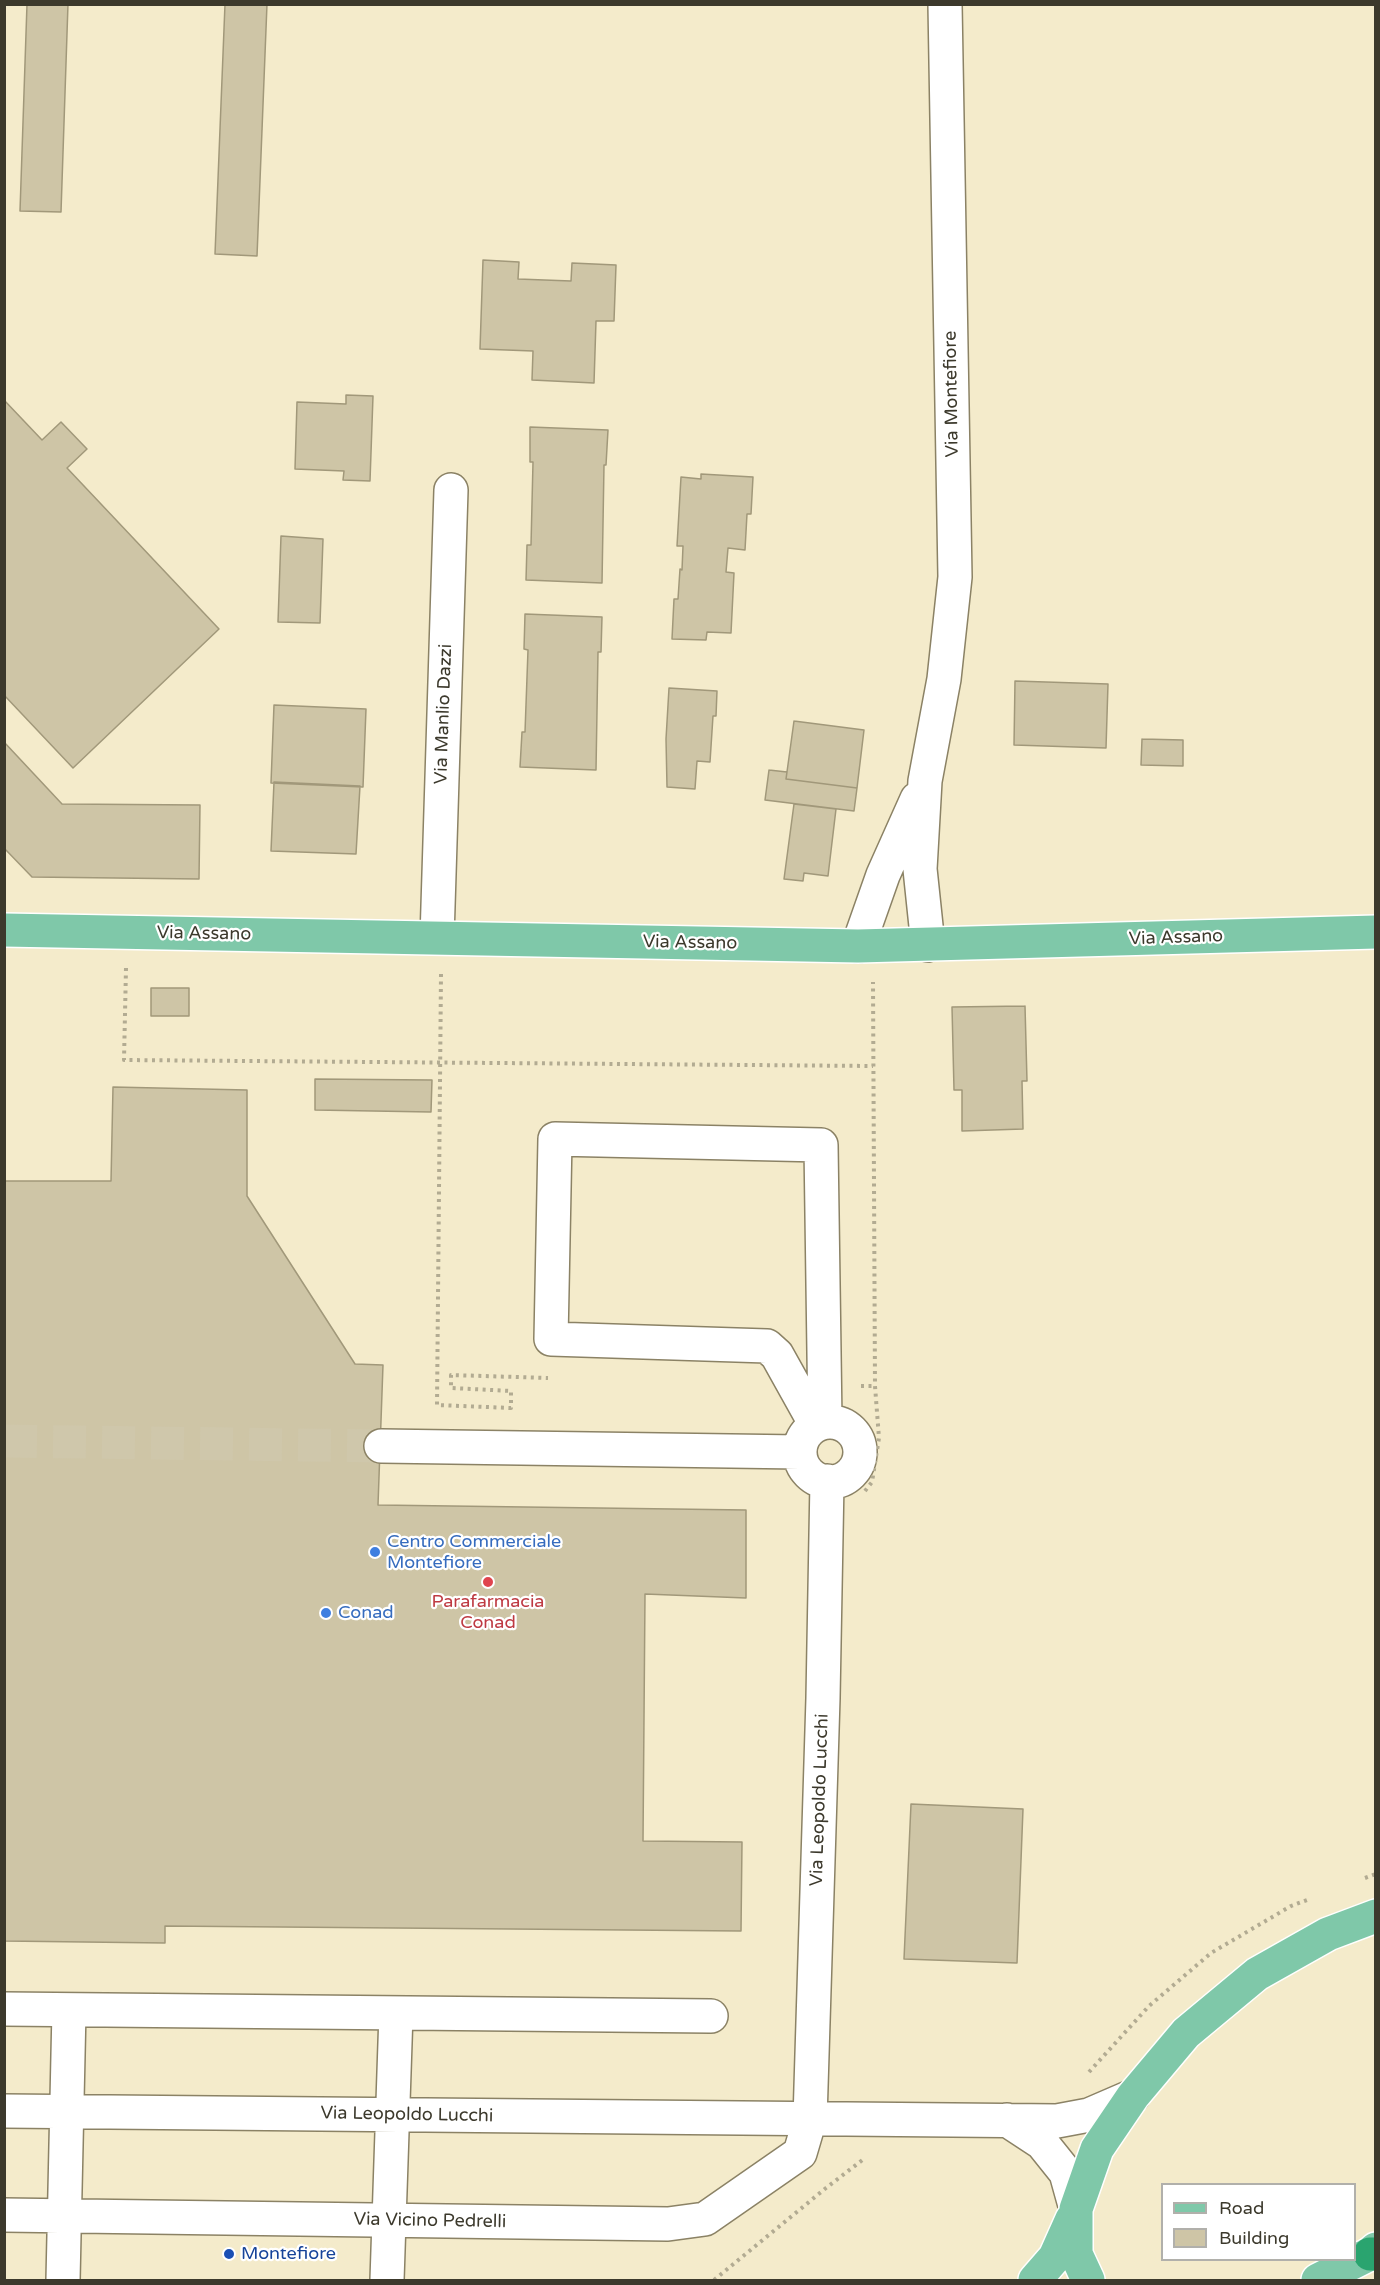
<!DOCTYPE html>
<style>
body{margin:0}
#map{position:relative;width:1380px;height:2285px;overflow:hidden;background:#f4ebcb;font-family:"Varela Round",sans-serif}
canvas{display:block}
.frame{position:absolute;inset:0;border:6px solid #3c392c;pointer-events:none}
.legend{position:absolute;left:1161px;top:2183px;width:195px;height:78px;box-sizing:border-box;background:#fff;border:2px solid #b1b0ab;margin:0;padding:8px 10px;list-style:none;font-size:18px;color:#3c392c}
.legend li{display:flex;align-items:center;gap:12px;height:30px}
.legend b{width:30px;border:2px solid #b1b0ab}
</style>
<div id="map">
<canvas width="1380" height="2285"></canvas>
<div class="frame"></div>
<ul class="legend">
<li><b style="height:8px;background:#7fc8a9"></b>Road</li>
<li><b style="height:16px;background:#cec5a6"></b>Building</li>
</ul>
</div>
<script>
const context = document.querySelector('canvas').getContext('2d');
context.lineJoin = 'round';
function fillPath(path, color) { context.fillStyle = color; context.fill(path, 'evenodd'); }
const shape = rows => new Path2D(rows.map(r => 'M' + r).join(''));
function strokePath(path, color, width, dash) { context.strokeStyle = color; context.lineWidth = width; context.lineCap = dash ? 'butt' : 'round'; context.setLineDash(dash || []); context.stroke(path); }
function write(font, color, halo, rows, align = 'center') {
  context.font = font + ' "Varela Round",sans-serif'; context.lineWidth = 4.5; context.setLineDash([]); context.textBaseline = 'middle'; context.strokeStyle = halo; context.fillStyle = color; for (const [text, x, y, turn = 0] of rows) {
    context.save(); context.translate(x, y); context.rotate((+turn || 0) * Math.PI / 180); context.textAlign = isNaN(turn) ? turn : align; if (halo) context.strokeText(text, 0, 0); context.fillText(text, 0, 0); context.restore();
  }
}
const building = shape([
 [27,4,68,4,61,212,20,211,27,4],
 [225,4,267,4,257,256,215,254,225,4],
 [483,260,519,262,518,279,571,281,572,263,616,265,614,321,596,321,594,383,532,380,533,351,480,349,483,260],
 [346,395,373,396,370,481,343,480,344,471,295,469,297,402,346,404,346,395],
 [4,400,42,440,61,422,87,449,67,468,219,629,73,768,4,695,4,400],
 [530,427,608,430,606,465,604,465,602,583,526,580,527,545,531,545,533,462,530,462,530,427],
 [701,474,753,477,751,514,747,514,745,550,728,548,726,572,734,573,731,633,707,632,706,640,672,639,674,599,678,599,680,569,682,570,683,546,677,546,681,477,701,479,701,474],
 [281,536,323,539,320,623,278,622,281,536],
 [525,614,602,617,601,652,598,652,596,770,520,767,522,732,525,732,528,650,524,649,525,614],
 [1015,681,1108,684,1106,748,1014,745,1015,681],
 [669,688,717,691,716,716,713,716,710,762,697,761,695,789,667,787,666,739,669,688],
 [274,705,366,709,363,787,271,783,274,705],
 [794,721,864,730,857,788,786,779,794,721],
 [1142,739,1183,740,1183,766,1141,765,1142,739],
 [4,742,62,804,200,805,199,879,32,877,4,848,4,742],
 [769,770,787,772,786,779,857,788,854,811,765,800,769,770],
 [274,782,360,786,356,854,271,851,274,782],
 [794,804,836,809,828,876,804,873,803,881,784,879,794,804],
 [151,988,189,988,189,1016,151,1016,151,988],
 [1025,1006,1027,1081,1022,1081,1023,1129,962,1131,962,1090,954,1090,952,1007,1025,1006],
 [315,1079,432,1080,431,1112,315,1110,315,1079],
 [113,1087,247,1090,247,1196,355,1364,383,1365,378,1505,746,1510,746,1598,645,1594,643,1841,742,1842,741,1931,165,1926,165,1943,4,1941,4,1181,111,1181,113,1087],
 [911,1804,1023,1809,1017,1963,904,1959,911,1804]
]);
fillPath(building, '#cec5a6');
strokePath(building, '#a1987a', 1.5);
strokePath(shape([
 [4,1441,381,1446]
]), '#cfc7ab', 33, [33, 16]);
const minor = shape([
 [437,938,451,490],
 [928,945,920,869,925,781,944,679,955,577,945,4],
 [858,946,883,875,917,799],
 '800 1452a30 30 0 1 1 60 0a30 30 0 1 1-60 0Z',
 [816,1425,777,1355,767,1346,551,1339,555,1139,821,1145,825,1422],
 [381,1446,800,1452],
 [4,2009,711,2016],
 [4,2111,1057,2121,1089,2115,1133,2096],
 [1007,2120,1042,2143,1066,2173,1076,2209],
 [4,2215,668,2224,705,2219,800,2153,810,2119,823,1698,827,1481],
 [63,2280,69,2010],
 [387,2280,396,2013]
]);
const major = shape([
 [4,930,858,946,1376,932],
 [1035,2280,1055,2257,1072,2219],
 [1088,2280,1076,2254,1076,2209,1097,2149,1133,2096,1186,2033,1257,1974,1328,1934,1376,1916],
 [1318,2280,1370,2254,1376,2249]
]);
const highway = shape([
 [1370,2254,1376,2254]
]);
strokePath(minor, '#8b8265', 36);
strokePath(major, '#fff', 36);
strokePath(highway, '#fff', 36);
strokePath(shape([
 [126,968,124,1060,873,1066],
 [441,974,437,1405,511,1408,511,1391,451,1388,451,1375,548,1378],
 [861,1386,875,1386],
 [865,1491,872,1482,879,1438,875,1386,873,982],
 [1365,1878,1376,1874],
 [1089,2072,1149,2006,1211,1953,1291,1906,1307,1900],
 [714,2280,826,2188,865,2158]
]), '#b2ab92', 4, [3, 4.5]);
strokePath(minor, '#fff', 33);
strokePath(major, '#7fc8a9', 33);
strokePath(highway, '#2aa46f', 33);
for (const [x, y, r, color] of [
 [375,1552,6,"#3f7fe0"],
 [488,1582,6,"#e0444e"],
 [326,1613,6,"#3f7fe0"],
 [229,2254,6,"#1a4fb4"]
]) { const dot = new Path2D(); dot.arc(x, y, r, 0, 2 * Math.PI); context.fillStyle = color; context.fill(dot); strokePath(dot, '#fff', 2); }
write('18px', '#3c392c', '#fff', [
 ["Via Montefiore",952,394,-91],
 ["Via Manlio Dazzi",444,714,-88],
 ["Via Assano",204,934,1],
 ["Via Assano",1176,938,-2],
 ["Via Assano",690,943,1],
 ["Via Leopoldo Lucchi",820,1800,-88],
 ["Via Leopoldo Lucchi",407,2115,1],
 ["Via Vicino Pedrelli",430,2221,1]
]);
write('18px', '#366cbe', '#fff', [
 ["Centro Commerciale",387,1542],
 ["Montefiore",387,1563],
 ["Conad",338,1613]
], 'left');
write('18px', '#be3a42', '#fff', [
 ["Parafarmacia",488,1602],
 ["Conad",488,1623]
]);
write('18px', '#164399', '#fff', [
 ["Montefiore",241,2254]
], 'left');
</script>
